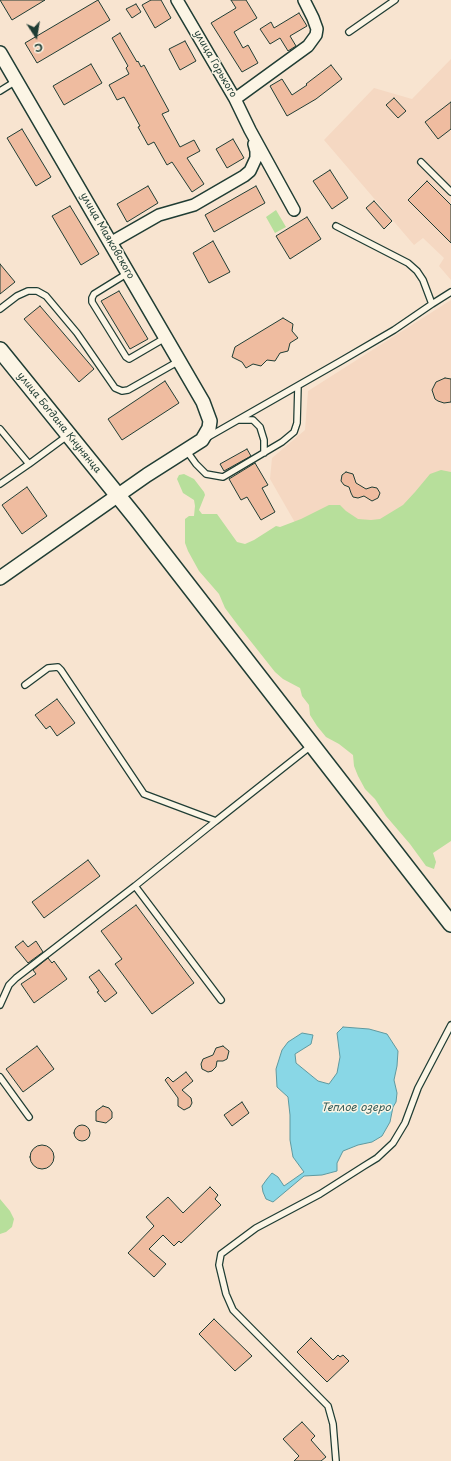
<!DOCTYPE html>
<meta charset="utf-8">
<style>
body{margin:0}
#map{position:relative;width:451px;height:1461px;overflow:hidden;background:#f8e4d0;font-family:"Playpen Sans",sans-serif}
canvas{display:block}
.north{position:absolute;left:16px;top:16px;width:40px;height:40px;-webkit-text-stroke:3px #fcf5e5;paint-order:stroke;rotate:168deg;font-size:11px;font-weight:700;line-height:16px;text-align:center;color:#1f3d34}
.north::after{content:'';display:block;margin:auto;width:14px;height:18px;background:#1f3d34;clip-path:polygon(50% 0,100% 100%,50% 72%,0 100%)}
</style>
<div id="map">
<canvas width="451" height="1461"></canvas>
<div class="north">С</div>
</div>
<script>
const context = document.querySelector('canvas').getContext('2d');
context.lineJoin = 'round';
function fillPath(path, color) { context.fillStyle = color; context.fill(path, 'evenodd'); }
const shape = rows => new Path2D(rows.map(r => 'M' + r).join(''));
function strokePath(path, color, width, dash) { context.strokeStyle = color; context.lineWidth = width; context.lineCap = dash ? 'butt' : 'round'; context.setLineDash(dash || []); context.stroke(path); }
function write(font, color, halo, rows, align = 'center') {
  context.font = font + ' "Playpen Sans",sans-serif'; context.lineWidth = 3; context.setLineDash([]); context.textBaseline = 'middle'; context.strokeStyle = halo; context.fillStyle = color; for (const [text, x, y, turn = 0] of rows) {
    context.save(); context.translate(x, y); context.rotate((+turn || 0) * Math.PI / 180); context.textAlign = isNaN(turn) ? turn : align; if (halo) context.strokeText(text, 0, 0); context.fillText(text, 0, 0); context.restore();
  }
}
fillPath(shape([
 [451,59,451,280,439,266,444,258,423,238,414,245,324,140,374,88,412,99],
 [451,300,451,500,371,558,301,533,270,479,272,458,305,430,308,391]
]), '#f5d8c2');
fillPath(shape([
 [276,210,286,227,275,233,266,217],
 [441,470,451,472,451,841,433,853,436,862,434,869,426,866,410,844,386,816,375,799,365,789,358,776,354,766,353,755,339,744,326,737,317,726,310,715,309,705,302,696,300,688,283,679,275,672,237,624,225,608,219,594,199,571,188,551,185,543,185,519,189,516,194,516,195,506,194,500,183,493,177,479,179,475,184,474,194,479,204,492,205,495,199,510,202,514,217,514,237,542,245,544,254,540,276,526,280,527,301,519,329,505,340,505,346,511,358,519,371,520,380,519,403,505,415,492,430,474],
 [0,1199,10,1211,14,1219,12,1227,6,1232,0,1234]
]), '#b7df9b');
const water = shape([
 [343,1027,369,1029,387,1034,398,1051,397,1066,394,1080,397,1093,396,1102,393,1107,390,1122,382,1136,372,1142,358,1145,343,1151,337,1163,337,1171,322,1175,304,1176,273,1202,266,1199,263,1192,262,1186,267,1179,272,1173,278,1177,284,1186,304,1172,293,1157,290,1140,290,1115,288,1097,277,1087,276,1069,282,1050,288,1042,302,1033,313,1035,311,1044,295,1054,296,1063,318,1081,329,1084,337,1073,340,1057,337,1033,343,1027]
]);
fillPath(water, '#89d7e6');
strokePath(water, '#5f999f', 1);
const building = shape([
 [0,0,45,0,12,20,0,0],
 [98,0,110,20,37,63,25,43,98,0],
 [151,0,161,0,171,18,155,28,142,5,151,0],
 [231,0,246,0,257,18,234,32,243,48,248,45,258,63,242,72,211,23,236,8,231,0],
 [136,4,141,12,132,18,126,9,136,4],
 [299,13,307,26,290,36,296,46,288,51,280,38,270,44,260,29,271,22,274,28,299,13],
 [120,33,137,62,138,61,141,67,144,65,169,111,162,114,180,147,194,140,200,151,187,158,204,184,192,192,172,162,167,165,154,142,148,145,138,127,140,126,124,97,117,100,109,85,129,74,126,68,128,66,112,38,120,33],
 [185,41,196,61,180,70,169,49,185,41],
 [91,64,102,83,64,105,53,86,91,64],
 [331,65,342,79,316,99,287,116,270,86,282,79,292,95,307,85,306,84,331,65],
 [394,98,406,111,398,118,386,105,394,98],
 [451,102,451,129,438,139,425,122,451,102],
 [22,129,51,177,36,186,7,138,22,129],
 [233,139,244,158,227,168,216,149,233,139],
 [330,170,348,198,332,209,313,181,330,170],
 [427,181,451,205,451,243,408,200,427,181],
 [148,186,158,203,127,222,117,204,148,186],
 [256,186,265,203,214,232,205,215,256,186],
 [374,201,392,221,384,229,366,208,374,201],
 [70,206,99,254,81,265,52,216,70,206],
 [307,217,321,239,290,259,276,236,307,217],
 [213,241,230,272,209,283,193,253,213,241],
 [0,264,15,282,0,294,0,264],
 [119,291,148,339,130,349,101,301,119,291],
 [40,306,94,369,79,382,24,319,40,306],
 [283,318,293,324,292,331,298,338,290,343,288,351,280,353,275,361,267,360,261,366,253,364,246,368,242,362,232,357,235,347,283,318],
 [445,378,451,379,451,402,444,403,438,401,435,399,432,390,436,382,445,378],
 [165,381,179,403,122,440,108,419,165,381],
 [247,449,251,456,224,471,220,464,247,449],
 [255,463,268,485,262,488,275,512,261,520,247,497,241,500,229,479,255,463],
 [346,472,353,474,356,483,366,489,372,487,377,488,380,493,378,498,372,501,364,496,358,498,353,497,351,493,349,487,344,485,341,481,342,475,346,472],
 [27,487,47,516,22,534,2,505,27,487],
 [57,699,75,723,57,736,50,726,46,729,35,715,57,699],
 [88,860,100,876,44,918,32,902,88,860],
 [136,905,194,983,152,1014,115,964,122,959,101,931,136,905],
 [23,941,28,947,36,941,43,952,28,963,15,947,23,941],
 [48,958,52,963,54,961,67,979,34,1003,21,984,36,974,33,970,48,958],
 [99,970,117,993,105,1002,97,992,99,991,89,977,99,970],
 [37,1046,54,1069,23,1092,6,1069,37,1046],
 [223,1046,229,1051,227,1059,223,1061,217,1061,216,1067,212,1071,208,1072,202,1069,201,1064,203,1059,213,1055,216,1048,223,1046],
 [186,1072,193,1081,182,1090,191,1098,192,1103,190,1107,184,1110,178,1106,178,1098,165,1080,168,1077,173,1082,186,1072],
 [242,1102,249,1113,232,1126,224,1115,242,1102],
 [103,1106,109,1108,112,1112,112,1118,106,1123,96,1121,96,1111,103,1106],
 '74 1133a8 8 0 1 1 16 0a8 8 0 1 1-16 0Z',
 '30 1157a12 12 0 1 1 24 0a12 12 0 1 1-24 0Z',
 [210,1187,218,1195,215,1199,221,1205,181,1243,179,1241,174,1246,163,1235,149,1249,166,1264,154,1277,128,1253,154,1226,146,1217,168,1197,183,1213,210,1187],
 [214,1319,252,1356,235,1371,199,1334,214,1319],
 [311,1338,333,1360,338,1355,340,1357,343,1355,349,1361,327,1382,297,1352,311,1338],
 [302,1422,315,1436,311,1440,326,1457,321,1461,294,1461,299,1456,283,1439,302,1422]
]);
fillPath(building, '#efbca0');
strokePath(building, '#1f3d34', 1);
const service = shape([
 [349,32,395,0],
 [0,91,16,81],
 [421,162,451,192],
 [128,273,94,294,92,298,92,302,126,357,129,359,165,338],
 [432,304,451,292],
 [0,309,17,296,28,291,37,291,46,296,77,333,115,388,122,391,128,390,179,361],
 [239,420,253,420,260,427,264,440,264,453],
 [0,429,29,464,67,436],
 [208,437,341,361,394,330,432,304,423,280,417,271,408,263,336,226],
 [186,450,196,464,206,474,223,477,282,442,294,432,297,423,298,386],
 [0,484,29,464],
 [25,685,48,668,58,667,61,670,144,794,216,821,312,745],
 [216,821,135,886,221,1000],
 [0,1005,9,985,16,978,135,886],
 [0,1077,29,1117],
 [336,1461,333,1424,328,1406,233,1310,226,1294,219,1265,221,1254,256,1228,320,1194,364,1166,377,1158,393,1143,405,1123,418,1088,451,1025]
]);
const minor = shape([
 [177,0,235,99,250,130,294,210],
 [235,99,308,46,316,35,317,29,313,18,304,0],
 [110,243,159,215,194,205,244,176,250,171,256,158,256,151,254,144]
]);
const tertiary = shape([
 [0,53,203,402,210,421,209,428,202,440,147,475,0,578]
]);
const secondary = shape([
 [0,350,136,518,451,924]
]);
strokePath(service, '#1f3d34', 8);
strokePath(minor, '#1f3d34', 14);
strokePath(tertiary, '#1f3d34', 16);
strokePath(secondary, '#1f3d34', 18);
strokePath(service, '#fcf5e5', 5.5);
strokePath(minor, '#fcf5e5', 11);
strokePath(tertiary, '#fcf5e5', 13);
strokePath(secondary, '#fcf5e5', 15);
write('10px', '#1f3d34', '#fcf5e5', [
 ["улица Горького",215,64,60],
 ["улица Маяковского",107,236,60],
 ["улица Богдана Кнунянца",59,423,51]
]);
write('italic 11px', '#345c58', '#fcf5e5', [
 ["Теплое озеро",356,1108]
]);
</script>
